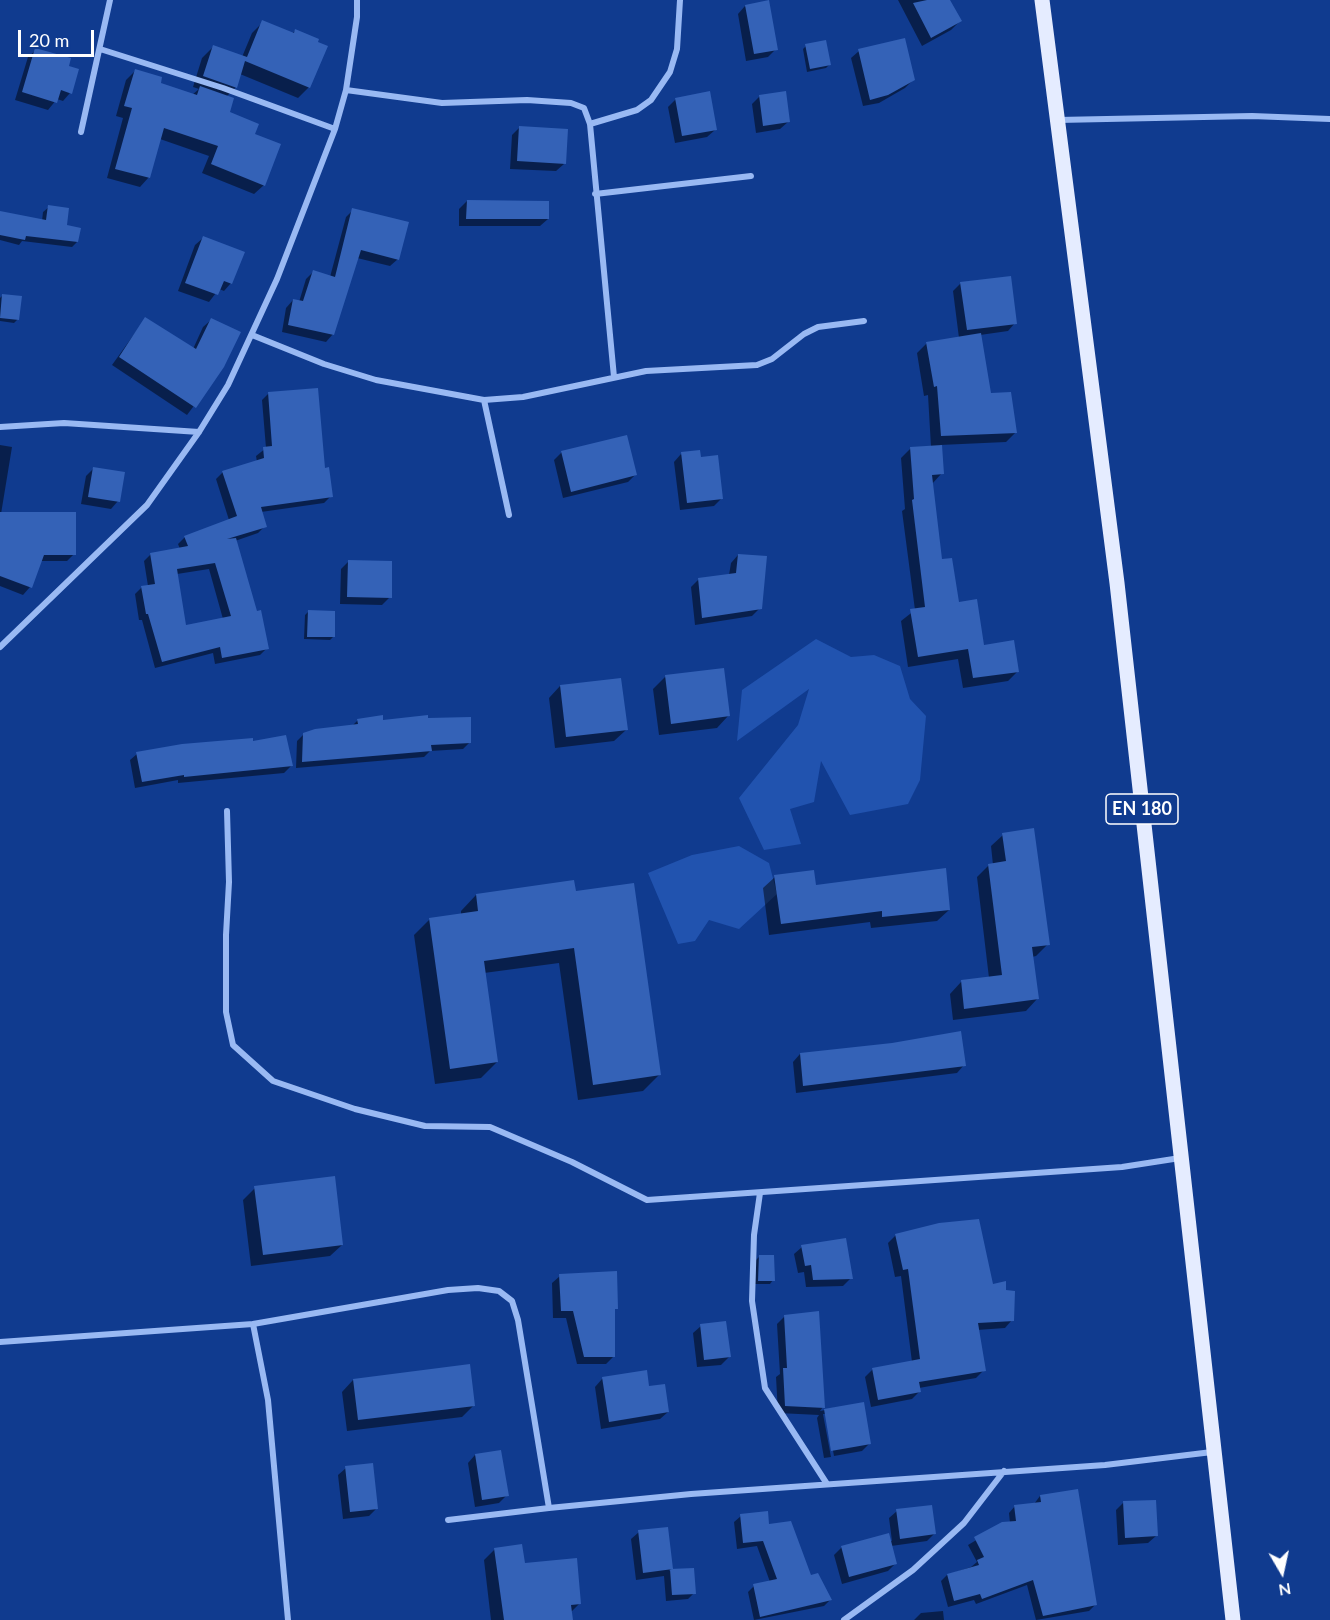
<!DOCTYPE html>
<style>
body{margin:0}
#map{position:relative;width:1330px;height:1620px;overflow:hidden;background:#103b8f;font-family:Lato,sans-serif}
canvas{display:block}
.north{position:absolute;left:1252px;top:1542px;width:60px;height:60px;-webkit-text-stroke:4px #103b8f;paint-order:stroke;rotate:171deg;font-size:16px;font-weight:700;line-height:24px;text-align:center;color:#fff}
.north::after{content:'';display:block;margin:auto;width:21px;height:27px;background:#fff;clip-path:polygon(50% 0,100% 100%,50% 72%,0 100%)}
.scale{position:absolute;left:18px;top:30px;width:76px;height:27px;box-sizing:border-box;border:3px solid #fff;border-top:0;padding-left:8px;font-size:18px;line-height:21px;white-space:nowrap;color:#fff;-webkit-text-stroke:4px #103b8f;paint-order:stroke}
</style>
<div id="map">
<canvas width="1330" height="1620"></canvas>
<div class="north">N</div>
<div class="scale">20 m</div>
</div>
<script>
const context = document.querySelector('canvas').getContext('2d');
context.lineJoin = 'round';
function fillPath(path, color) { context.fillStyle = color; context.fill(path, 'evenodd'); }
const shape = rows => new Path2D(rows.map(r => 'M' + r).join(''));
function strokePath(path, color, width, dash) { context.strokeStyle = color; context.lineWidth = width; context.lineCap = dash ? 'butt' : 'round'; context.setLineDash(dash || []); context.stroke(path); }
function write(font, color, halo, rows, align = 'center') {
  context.font = font + ' Lato,sans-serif'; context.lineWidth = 6; context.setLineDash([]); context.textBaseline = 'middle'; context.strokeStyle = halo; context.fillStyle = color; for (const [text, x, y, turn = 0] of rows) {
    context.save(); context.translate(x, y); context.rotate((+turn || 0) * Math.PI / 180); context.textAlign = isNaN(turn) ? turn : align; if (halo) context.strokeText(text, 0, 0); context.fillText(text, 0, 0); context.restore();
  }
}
fillPath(shape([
 [816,639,851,657,874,655,900,666,910,699,926,716,920,780,908,804,850,815,821,761,814,802,790,809,801,844,764,850,739,798,798,725,809,689,737,741,742,690],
 [739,846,769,863,777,894,739,929,709,920,695,941,678,944,648,873,692,855]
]), '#2153af');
fillPath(shape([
 [898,0,948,0,960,21,951,30,922,46],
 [745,6,776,49,768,57,746,61,738,14],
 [263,22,292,34,296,30,309,87,298,98,240,74,236,87,226,97,228,113,253,135,264,185,254,194,202,173,209,156,160,139,149,177,140,187,107,178,123,118,116,116,126,80,135,71,159,84,192,95,199,89,193,87,202,58,213,47,242,57,252,33],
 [806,46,830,64,826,68,807,72,803,49],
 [36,50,67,67,70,93,63,101,57,99,48,110,15,100,28,57],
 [859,51,913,80,905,88,879,103,863,106,851,58],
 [760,96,788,122,780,129,756,133,752,104],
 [676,99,715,130,707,137,675,143,668,107],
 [520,127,564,164,556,171,510,169,512,135],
 [467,201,548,219,540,226,459,226,459,209],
 [49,207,77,242,72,247,22,241,19,245,0,240,0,212,42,221,43,212],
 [353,210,398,259,390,266,357,258,333,334,326,342,282,332,286,308,293,300,299,302,306,279,313,272,330,277,346,217],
 [203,238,231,283,224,291,219,289,209,302,178,291,195,245],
 [961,283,1015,323,1008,331,980,335,990,395,1016,432,1006,442,940,445,942,473,932,484,941,561,958,603,983,647,1018,671,1008,681,963,688,958,659,908,667,901,621,915,610,902,511,905,509,901,458,911,448,931,447,928,395,924,396,917,353,927,343,959,338,953,291],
 [2,296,18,319,14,323,0,321,0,298],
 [145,319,193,349,203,327,211,320,223,367,187,415,112,365],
 [269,393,323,470,331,496,324,503,261,512,265,526,258,533,235,541,267,648,260,655,215,664,213,653,155,668,142,620,139,620,135,594,142,587,148,586,144,561,151,554,180,549,178,544,185,537,229,520,216,479,223,472,257,462,256,456,266,448,262,400],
 [209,569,223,619,185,627,177,574],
 [0,445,12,447,1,514,74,554,67,561,40,561,30,587,23,595,0,586],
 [562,452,635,475,628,482,563,498,554,460],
 [681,454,722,498,714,506,680,510,674,462],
 [94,468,118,501,111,509,81,504,86,476],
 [738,555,760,608,752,616,695,625,691,587,699,579,729,575,731,563],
 [349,561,390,597,382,605,340,604,341,569],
 [308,612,333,637,330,640,304,639,305,615],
 [665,677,728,716,717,728,659,735,653,689],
 [560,686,626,730,614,741,555,748,549,698],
 [358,720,427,720,470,742,463,749,430,751,424,757,296,768,297,741,304,734,352,726],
 [137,754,291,766,284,773,178,783,178,780,135,788,130,760],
 [1003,835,1048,944,1036,956,1032,957,1037,999,1026,1011,953,1020,950,994,961,982,989,978,977,877,989,865,993,865,991,846],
 [775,877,815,886,949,910,937,921,871,928,870,922,769,935,763,888],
 [574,892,659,1075,643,1091,578,1100,559,963,484,973,497,1062,481,1078,435,1084,414,935,430,919,461,915,461,911,476,895],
 [800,1054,964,1065,957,1073,796,1093,793,1062],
 [255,1188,342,1245,330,1256,251,1266,243,1200],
 [896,1235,991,1286,1012,1320,1005,1328,977,1330,984,1370,976,1378,919,1388,920,1391,912,1399,871,1407,865,1377,873,1369,912,1362,901,1276,895,1277,888,1243],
 [802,1247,851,1278,843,1286,806,1287,804,1272,798,1273,794,1254],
 [759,1257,773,1280,770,1284,755,1284,756,1260],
 [560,1276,616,1308,613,1311,613,1357,606,1364,577,1364,566,1318,553,1318,552,1283],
 [785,1316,823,1407,820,1411,863,1403,870,1443,862,1451,834,1456,826,1414,823,1414,831,1457,824,1458,817,1418,819,1415,778,1413,776,1377,780,1374,777,1324],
 [701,1326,729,1357,721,1365,697,1367,693,1333],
 [602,1379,648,1388,668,1412,660,1419,601,1429,595,1387],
 [353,1380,474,1405,462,1417,347,1431,342,1392],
 [475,1455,507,1495,499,1503,475,1507,468,1463],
 [346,1468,376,1509,369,1516,343,1519,338,1475],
 [1040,1496,1095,1605,1089,1611,1036,1620,1027,1585,976,1604,974,1600,948,1607,941,1581,947,1575,971,1567,977,1562,968,1545,1003,1524,1010,1523,1009,1513,1015,1506,1034,1504],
 [1124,1502,1156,1536,1148,1543,1118,1545,1116,1510],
 [897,1511,935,1533,927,1541,891,1546,896,1563,888,1571,842,1584,834,1555,842,1547,892,1541,889,1518],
 [741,1516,768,1526,830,1600,824,1606,754,1620,748,1592,754,1586,770,1582,757,1546,737,1549,734,1522],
 [639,1532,672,1568,669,1571,693,1570,694,1593,688,1599,666,1601,664,1576,636,1580,631,1539],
 [495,1549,523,1565,580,1603,570,1613,571,1620,491,1620,484,1560],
 [943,1611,944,1620,914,1620,921,1613]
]), '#0007');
fillPath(shape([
 [769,0,778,50,754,54,745,5],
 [927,0,950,0,962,21,931,38,913,3],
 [262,20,294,33,295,29,319,39,318,42,328,46,310,88,245,61,237,88,203,76,213,45,247,57],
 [905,38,915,80,888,95,870,100,858,49],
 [826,40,831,65,810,69,805,44],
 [35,48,71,58,69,66,79,69,72,94,61,90,57,103,22,92],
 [135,69,162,77,161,83,197,95,200,86,234,98,230,112,259,124,255,134,281,144,265,186,211,164,218,146,164,128,150,178,115,169,132,108,124,106],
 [710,91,717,130,682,136,675,98],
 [786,91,790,122,763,126,759,95],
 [519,126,568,129,566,164,517,161],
 [467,200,549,201,549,219,466,219],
 [48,205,69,208,67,225,81,228,78,242,26,236,25,240,0,235,0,211,46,220],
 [352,208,409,222,399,260,361,250,334,335,288,325,293,299,303,301,313,270,335,277],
 [203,236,245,252,232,284,224,281,218,295,185,283],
 [1011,276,1017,324,967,330,960,282],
 [2,294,22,296,19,320,0,318],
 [145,317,196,349,211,318,241,332,224,367,196,408,119,357],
 [981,333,991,393,1011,392,1017,433,941,436,937,386,934,387,926,342],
 [318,388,325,468,329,467,333,497,261,507,267,527,227,539,236,538,257,611,261,610,269,649,222,658,220,647,162,662,148,614,146,614,141,586,155,584,150,553,188,546,184,536,237,516,222,471,264,458,263,447,272,446,268,392],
 [215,563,231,616,186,625,177,569],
 [627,435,637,475,571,492,561,451],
 [942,445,944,474,932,475,942,559,952,558,959,602,977,599,984,645,1014,640,1019,672,973,678,968,649,918,657,910,609,925,607,912,500,914,499,910,447],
 [700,450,701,457,718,455,723,499,687,503,681,452],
 [93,467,125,472,120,502,88,497],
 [0,512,76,512,76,555,44,555,32,588,0,576],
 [738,554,767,556,762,609,702,618,698,578,736,573],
 [348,560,392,561,392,598,347,597],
 [308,610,335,611,335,637,307,637],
 [724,668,730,716,671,724,665,675],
 [621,678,628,730,566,737,560,685],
 [383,715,383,720,428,715,428,718,471,717,471,743,431,745,432,751,302,762,303,733,315,729,358,724,357,719],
 [286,735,293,766,184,777,184,775,142,782,136,752,182,744,253,738,253,741],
 [1034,828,1050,945,1032,947,1039,999,964,1009,961,980,1002,975,988,864,1006,861,1002,833],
 [946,868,950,910,882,917,882,911,781,924,774,875,814,870,816,885],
 [574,880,576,891,634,883,661,1075,593,1085,574,948,484,961,498,1062,450,1069,429,918,478,911,476,894],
 [961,1031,966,1066,803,1086,800,1053,892,1043],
 [335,1176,343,1245,263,1255,254,1186],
 [979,1219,993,1284,1006,1281,1006,1290,1015,1291,1014,1321,978,1323,986,1371,919,1382,921,1392,878,1400,872,1368,920,1359,908,1269,903,1270,895,1234,939,1223],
 [846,1238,853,1279,813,1280,811,1265,805,1266,801,1245],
 [759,1255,774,1255,775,1281,758,1281],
 [617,1271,618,1309,615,1309,615,1357,584,1357,573,1311,561,1311,559,1274],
 [819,1311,825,1408,785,1406,783,1368,787,1368,784,1315],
 [726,1321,731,1357,704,1360,700,1324],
 [470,1364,475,1406,358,1420,353,1379],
 [647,1370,649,1386,665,1384,669,1412,609,1422,602,1377],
 [864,1402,871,1444,831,1451,824,1409],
 [501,1450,509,1496,482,1500,475,1454],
 [373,1463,378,1509,350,1512,345,1466],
 [1078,1489,1097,1605,1043,1616,1033,1580,982,1599,980,1594,954,1601,947,1574,979,1565,977,1560,984,1557,974,1537,1002,1522,1016,1521,1014,1505,1041,1502,1040,1495],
 [1156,1500,1158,1536,1125,1538,1123,1501],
 [932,1505,936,1534,900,1539,896,1509],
 [768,1511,769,1524,791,1521,811,1575,818,1573,832,1600,760,1617,753,1584,777,1579,763,1541,743,1543,740,1514],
 [668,1527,673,1569,643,1573,638,1530],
 [889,1533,897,1564,849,1577,841,1546],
 [522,1544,525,1563,577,1558,581,1604,571,1605,573,1620,504,1620,494,1548],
 [694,1568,696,1594,672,1595,670,1569]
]), '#3462b7');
strokePath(shape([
 [100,49,223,88,335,129],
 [346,90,442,103,527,100,571,103,584,108,590,124,614,377],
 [1058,120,1252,116,1330,119],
 [590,124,637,110,651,100,670,72,677,49,680,0],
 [81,132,110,0],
 [595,194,751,176],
 [252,335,324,364,376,380,484,400,523,397,646,371,757,365,772,359,804,334,818,327,864,321],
 [484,400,509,515],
 [0,427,64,423,199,432],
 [0,647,147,505,199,432,228,385,277,279,335,129,346,90,357,17,357,0],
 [227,811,229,882,226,935,226,1012,233,1045,273,1081,355,1109,425,1126,490,1127,572,1162,647,1200,1122,1167,1180,1158],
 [760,1193,754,1235,752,1301,765,1388,827,1484],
 [253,1324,268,1400,288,1620],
 [0,1342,253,1324,448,1290,478,1288,499,1291,512,1301,518,1320,549,1508,691,1494,1105,1465,1212,1452],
 [448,1520,549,1508],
 [844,1620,913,1570,964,1523,1004,1471]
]), '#99b9f3', 6);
strokePath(shape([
 [1042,0,1117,583,1233,1620]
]), '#e5ecff', 15);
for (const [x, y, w] of [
 [1142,809,72]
]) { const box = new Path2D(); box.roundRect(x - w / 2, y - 15, w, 30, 4.5); context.fillStyle = '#103b8f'; context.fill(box); strokePath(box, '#fff', 1.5); }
write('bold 18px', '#fff', null, [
 ["EN 180",1142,809]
]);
</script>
